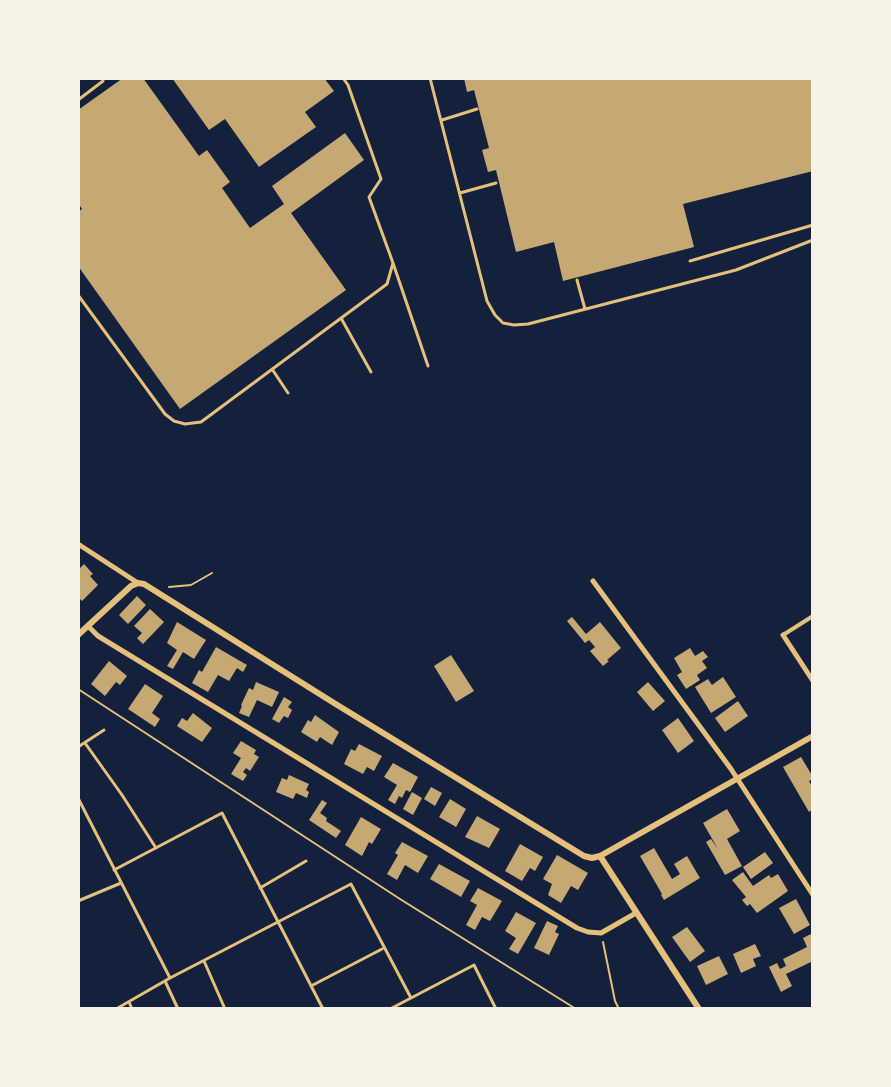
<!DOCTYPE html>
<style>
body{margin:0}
#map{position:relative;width:891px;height:1087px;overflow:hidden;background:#14213d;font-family:Overpass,sans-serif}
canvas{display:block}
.frame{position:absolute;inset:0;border:80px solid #f6f1e7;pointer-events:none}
</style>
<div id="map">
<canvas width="891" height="1087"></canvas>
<div class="frame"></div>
</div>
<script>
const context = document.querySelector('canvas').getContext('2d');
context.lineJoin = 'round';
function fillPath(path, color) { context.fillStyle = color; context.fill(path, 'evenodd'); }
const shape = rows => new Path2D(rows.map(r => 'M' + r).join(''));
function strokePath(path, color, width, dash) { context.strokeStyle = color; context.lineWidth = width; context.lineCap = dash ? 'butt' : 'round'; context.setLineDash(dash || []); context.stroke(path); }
fillPath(shape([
 [123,78,143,78,199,156,207,150,230,182,222,188,250,228,284,204,272,186,345,133,364,160,291,213,346,290,180,409,78,266,78,212,82,209,78,203,78,110],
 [172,78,324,78,334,91,305,112,316,127,259,167,225,119,209,130],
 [464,78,813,78,813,171,683,204,694,247,563,281,554,242,516,252,496,170,488,172,482,150,489,148,474,90,467,92],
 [84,564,93,574,90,576,98,585,82,601,79,598,78,599,78,570],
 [137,596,146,605,128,624,119,615],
 [150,609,164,622,143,644,137,638,142,633,134,626],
 [572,617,586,634,600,622,621,648,607,660,609,661,603,666,590,651,595,647,589,640,585,643,567,621],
 [177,622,206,640,194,659,183,652,173,669,167,666,177,650,167,643],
 [216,647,247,665,243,672,237,668,229,681,218,675,208,692,192,683,199,670,202,672],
 [690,648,695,656,703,651,708,657,702,661,707,668,697,675,700,680,686,689,677,675,682,672,674,658],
 [451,655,474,691,456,702,434,666],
 [109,661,127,676,120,685,116,682,105,696,91,684],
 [723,677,736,697,711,713,695,687,708,679,712,685],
 [256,682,279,692,272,707,257,700,249,717,239,713,242,706,241,705,249,688,253,690],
 [648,682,665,701,653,711,637,692],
 [145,684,163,696,152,713,160,719,155,727,128,709],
 [284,697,292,702,288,707,292,710,288,718,284,716,279,723,272,719],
 [738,701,748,716,725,732,715,718],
 [193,713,212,728,202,742,177,726,182,718,187,721],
 [315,715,339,732,332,745,320,737,317,742,301,732,308,720,311,722],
 [678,718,694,741,678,753,662,730],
 [241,741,256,750,254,754,259,757,250,771,246,768,243,772,247,775,243,781,231,774,241,758,233,753],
 [359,744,382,756,374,771,367,767,363,774,344,764,351,749,355,751],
 [801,757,813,777,813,779,809,781,813,788,813,809,809,812,783,767],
 [393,763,418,777,410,792,406,790,402,798,399,796,395,804,388,800,397,785,384,777],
 [289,775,309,784,306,790,309,792,307,798,296,793,293,799,276,792,282,778,287,780],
 [431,787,442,793,435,806,424,799],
 [412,792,422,798,413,815,403,809],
 [450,799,466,809,456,827,439,817],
 [322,800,327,803,320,813,327,818,326,821,341,831,336,838,309,820],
 [727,809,740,831,727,839,742,866,725,875,706,842,711,839,718,849,703,823],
 [477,816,500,829,489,848,465,837],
 [361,817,381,829,372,844,369,842,362,856,345,845],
 [402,842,428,856,418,873,405,865,397,880,387,874,398,855,395,853],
 [520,844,543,857,535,871,530,868,522,881,505,871],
 [654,848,672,879,680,874,674,864,687,856,700,878,664,900,661,895,662,894,640,856],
 [765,852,773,863,751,879,743,867],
 [557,855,588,873,578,890,571,886,561,903,548,895,552,884,543,879],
 [439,864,470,881,461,897,430,879],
 [743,872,753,886,769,875,771,878,778,874,788,891,757,913,750,904,747,906,742,900,746,897,732,880],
 [478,888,502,901,490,921,482,917,475,930,466,925,477,905,470,901],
 [796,899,810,925,794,934,779,908],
 [516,912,536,923,518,954,509,949,516,938,505,931],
 [547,921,558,926,555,932,559,934,549,955,534,948],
 [687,927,705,951,690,962,672,937],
 [813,933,813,961,786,974,792,986,781,992,769,967,777,963,780,969,786,966,783,959,807,947,803,938],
 [755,944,761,956,753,959,756,966,741,973,733,954],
 [719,956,728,974,706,985,697,966]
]), '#c6a872');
strokePath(shape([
 [169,587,191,585,212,573],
 [78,689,400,899,576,1009],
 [603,942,615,1001,619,1009]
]), '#e5c07b', 2);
strokePath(shape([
 [430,78,487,301,495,315,503,323,514,325,528,324,736,270,813,240],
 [78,100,103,81,103,78],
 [442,120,477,109],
 [460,193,496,183],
 [690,261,813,225],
 [393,263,428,366],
 [577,280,585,309],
 [78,295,165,414,174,421,185,424,201,422,387,284,393,263,369,197,381,179,348,85,343,78],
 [341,318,371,372],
 [272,369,288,393],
 [85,743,122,795,156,848],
 [78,747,104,730],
 [78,798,170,978],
 [114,870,222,813,323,1009],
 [260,888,306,861],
 [78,901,121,883],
 [204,961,225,1009],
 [165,981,178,1009],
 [311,986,382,949],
 [129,1002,132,1009],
 [116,1009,170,978,351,884,411,998],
 [390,1009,474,965,496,1009]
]), '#e5c07b', 3);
strokePath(shape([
 [783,635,813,616]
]), '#e5c07b', 4);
strokePath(shape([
 [78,544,138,583],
 [593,581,731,769,813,895],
 [88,626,98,636,577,928,588,932,601,933,636,913],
 [783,635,813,681]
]), '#e5c07b', 5);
strokePath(shape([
 [78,635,131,586,138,583,144,584,334,703,584,856,592,858,600,856,813,736],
 [600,856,699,1009]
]), '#e5c07b', 6);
</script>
